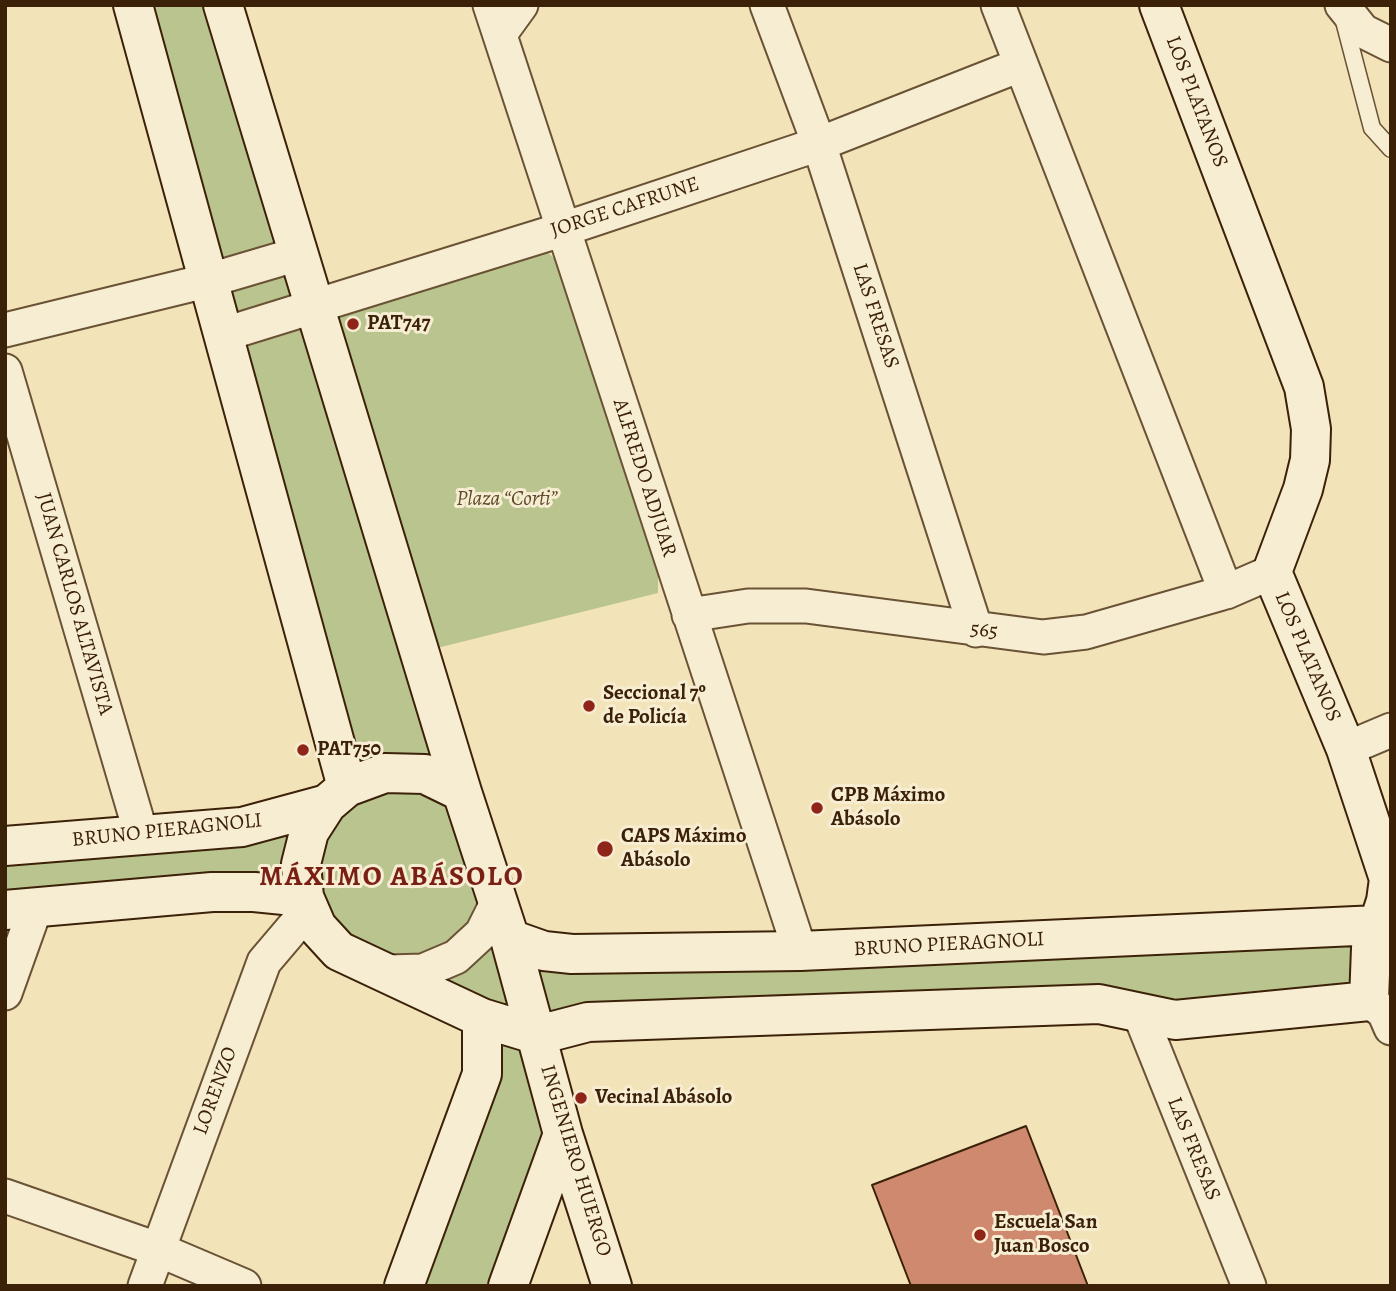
<!DOCTYPE html>
<meta charset="utf-8">
<style>
body{margin:0}
#map{position:relative;width:1396px;height:1291px;overflow:hidden;background:#f3e3b9;font-family:Alegreya,serif}
canvas{display:block}
.frame{position:absolute;inset:0;border:7px solid #3c2109;pointer-events:none}
</style>
<div id="map">
<canvas width="1396" height="1291"></canvas>
<div class="frame"></div>
</div>
<script>
const context = document.querySelector('canvas').getContext('2d');
context.lineJoin = 'round';
function fillPath(path, color) { context.fillStyle = color; context.fill(path, 'evenodd'); }
const shape = rows => new Path2D(rows.map(r => 'M' + r).join(''));
function strokePath(path, color, width, dash) { context.strokeStyle = color; context.lineWidth = width; context.lineCap = dash ? 'butt' : 'round'; context.setLineDash(dash || []); context.stroke(path); }
function write(font, color, halo, rows, align = 'center') {
  context.font = font + ' Alegreya,serif'; context.lineWidth = 6; context.setLineDash([]); context.textBaseline = 'middle'; context.strokeStyle = halo; context.fillStyle = color; for (const [text, x, y, turn = 0] of rows) {
    context.save(); context.translate(x, y); context.rotate((+turn || 0) * Math.PI / 180); context.textAlign = isNaN(turn) ? turn : align; if (halo) context.strokeText(text, 0, 0); context.fillText(text, 0, 0); context.restore();
  }
}
fillPath(shape([
 [133,5,223,5,510,939,1378,925,1369,1001,538,1035,563,1134,508,1286,404,1286,481,1018,388,972,304,897,35,909,5,993,5,846,142,837,347,787],
 [546,251,560,263,658,576,658,593,425,651,320,304]
]), '#bac48f');
const building = shape([
 [1026,1126,1088,1286,911,1286,872,1185,1026,1126]
]);
fillPath(building, '#cf896e');
strokePath(building, '#3c2109', 2);
const lane = shape([
 [1344,21,1372,128,1391,149]
]);
const street = shape([
 [490,5,800,951],
 [767,5,819,144,976,630],
 [998,5,1226,592],
 [1342,5,1363,31,1391,45],
 [500,34,521,5],
 [5,330,210,280,298,254],
 [225,334,561,230,819,144,1020,65],
 [5,371,142,837],
 [689,615,748,606,806,606,1043,637,1086,632,1226,592,1272,572],
 [1346,749,1391,730],
 [388,972,423,971,456,957,482,933,498,901],
 [5,993,35,909],
 [1369,1001,1384,1012,1391,1028],
 [1139,1012,1249,1286],
 [5,1196,157,1249,244,1286],
 [145,1286,264,962,309,909]
]);
const secondary = shape([
 [133,5,347,787],
 [223,5,462,792,510,939,563,1134,612,1286],
 [462,792,425,774,385,773,347,787,327,804,309,832,301,864,304,897,317,927,339,951,482,1018,538,1035],
 [5,846,242,827,327,804],
 [5,910,212,892,254,892,304,897],
 [510,939,544,951,572,954,800,951,1378,925],
 [538,1035,588,1022,1099,1004,1175,1020,1369,1001,1371,948,1386,901,1389,879,1346,749,1272,572,1303,489,1310,460,1311,429,1304,387,1159,5],
 [404,1286,482,1074,482,1018],
 [508,1286,563,1134]
]);
strokePath(lane, '#6a5235', 19);
strokePath(street, '#6a5235', 37);
strokePath(secondary, '#3c2109', 42);
strokePath(lane, '#f7edd2', 16);
strokePath(street, '#f7edd2', 33);
strokePath(secondary, '#f7edd2', 38);
for (const [x, y, r, color] of [
 [353,324,7,"#8f2418"],
 [589,706,7,"#8f2418"],
 [303,750,7,"#8f2418"],
 [817,808,7,"#8f2418"],
 [605,849,9,"#8f2418"],
 [581,1098,7,"#8f2418"],
 [980,1235,7,"#8f2418"]
]) { const dot = new Path2D(); dot.arc(x, y, r, 0, 2 * Math.PI); context.fillStyle = color; context.fill(dot); strokePath(dot, '#f7edd2', 2.5); }
write('21px', '#3c2109', '#f7edd2', [
 ["LOS PLATANOS",1196,102,69],
 ["JORGE CAFRUNE",625,208,-18],
 ["LAS FRESAS",875,316,72],
 ["ALFREDO ADJUAR",644,478,72],
 ["JUAN CARLOS ALTAVISTA",74,604,74],
 ["565",984,631,6],
 ["LOS PLATANOS",1307,657,67],
 ["BRUNO PIERAGNOLI",167,831,-6],
 ["BRUNO PIERAGNOLI",949,945,-3],
 ["LORENZO",216,1091,-70],
 ["LAS FRESAS",1193,1149,68],
 ["INGENIERO HUERGO",575,1161,73]
]);
write('bold 21px', '#3c2109', '#f7edd2', [
 ["PAT747",367,324],
 ["Seccional 7º",603,694],
 ["de Policía",603,718],
 ["PAT750",317,750],
 ["CPB Máximo",831,796],
 ["Abásolo",831,820],
 ["CAPS Máximo",621,837],
 ["Abásolo",621,861],
 ["Vecinal Abásolo",595,1098],
 ["Escuela San",994,1223],
 ["Juan Bosco",994,1247]
], 'left');
write('italic 21px', '#5c4a2a', '#f7edd2', [
 ["Plaza “Corti”",507,500]
]);
context.letterSpacing = '2px';
write('bold 28px', '#7a1f14', '#f7edd2', [
 ["MÁXIMO ABÁSOLO",392,878]
]);
context.letterSpacing = '0px';
</script>
